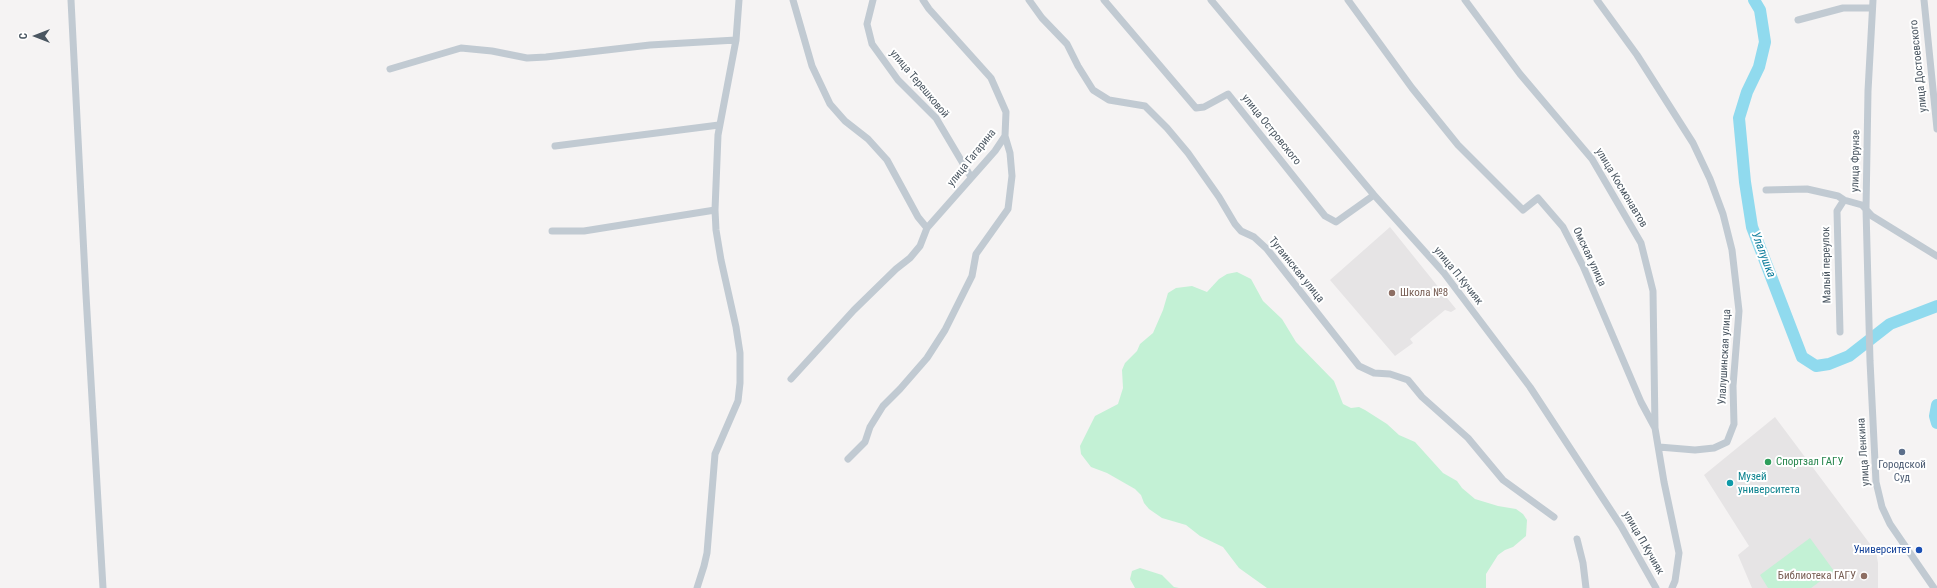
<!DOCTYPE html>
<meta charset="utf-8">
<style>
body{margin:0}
#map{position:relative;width:1937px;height:588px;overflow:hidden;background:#f5f3f3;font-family:"Roboto Condensed",sans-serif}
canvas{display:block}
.north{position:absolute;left:16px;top:16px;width:40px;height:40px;-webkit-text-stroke:3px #fff;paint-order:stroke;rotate:270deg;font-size:11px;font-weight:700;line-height:16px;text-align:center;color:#4a5661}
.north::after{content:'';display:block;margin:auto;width:14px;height:18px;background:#4a5661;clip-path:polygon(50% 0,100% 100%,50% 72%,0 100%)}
</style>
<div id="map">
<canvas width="1937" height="588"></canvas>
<div class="north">С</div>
</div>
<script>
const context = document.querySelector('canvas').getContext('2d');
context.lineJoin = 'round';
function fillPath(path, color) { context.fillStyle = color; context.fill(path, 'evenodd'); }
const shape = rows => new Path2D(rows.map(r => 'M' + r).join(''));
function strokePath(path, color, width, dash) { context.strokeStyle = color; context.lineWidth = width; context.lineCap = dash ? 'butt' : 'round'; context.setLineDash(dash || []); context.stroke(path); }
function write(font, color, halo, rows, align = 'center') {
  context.font = font + ' "Roboto Condensed",sans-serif'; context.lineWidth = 4; context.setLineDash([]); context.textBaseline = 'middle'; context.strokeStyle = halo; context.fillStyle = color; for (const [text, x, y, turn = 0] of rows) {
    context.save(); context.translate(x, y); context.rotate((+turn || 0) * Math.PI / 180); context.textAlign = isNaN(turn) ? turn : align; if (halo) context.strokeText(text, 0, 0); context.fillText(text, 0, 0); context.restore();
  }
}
fillPath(shape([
 [1390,227,1456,309,1451,312,1445,310,1410,339,1413,343,1395,356,1330,280],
 [1775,417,1876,552,1878,563,1878,588,1752,588,1738,555,1749,546,1704,475]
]), '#e6e4e5');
fillPath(shape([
 [1237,272,1251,279,1263,301,1282,319,1296,342,1334,381,1343,404,1351,408,1359,407,1365,410,1387,424,1399,435,1415,442,1443,473,1457,481,1462,488,1475,499,1498,506,1516,509,1523,514,1527,520,1526,536,1513,547,1505,550,1498,555,1486,574,1486,588,1267,588,1239,568,1223,547,1200,536,1186,525,1162,518,1149,509,1144,503,1141,495,1135,489,1107,473,1091,467,1081,454,1080,446,1095,416,1118,404,1123,388,1122,370,1125,363,1137,351,1140,344,1153,333,1163,310,1168,293,1176,288,1192,286,1207,292,1219,279,1227,274],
 [1810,538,1834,571,1811,588,1768,588,1760,575],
 [1140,568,1162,575,1174,587,1179,588,1135,588,1130,579,1132,571]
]), '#c3f1d5');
strokePath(shape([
 [1754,0,1760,10,1765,42,1759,67,1747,92,1739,118,1745,182,1752,227,1802,357,1816,366,1829,364,1849,356,1890,324,1937,306],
 [1937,405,1935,416,1937,423]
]), '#90daee', 12);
strokePath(shape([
 [71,0,86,295,103,588],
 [793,0,812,66,830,104,845,121,868,139,887,160,918,217,927,228],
 [873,0,867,24,872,44,898,80,936,118,971,177],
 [1029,0,1042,18,1067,44,1078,66,1093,90,1109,100,1145,106,1167,128,1188,153,1219,197,1235,224,1241,231,1254,237,1267,249,1359,366,1374,373,1390,374,1408,380,1422,397,1468,438,1503,480,1554,517],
 [1104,0,1196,108,1204,107,1228,94,1325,216,1336,222,1374,195],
 [1211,0,1374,195,1444,273,1530,387,1621,526,1656,588],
 [1348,0,1412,88,1458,145,1523,210,1538,198,1563,227,1583,266,1641,402,1655,428,1664,482,1679,553,1675,581,1672,588],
 [1465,0,1520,74,1592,159,1641,243,1653,291,1655,428],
 [1597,0,1637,55,1693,143,1710,179,1723,214,1732,250,1739,311,1733,386,1734,424,1727,442,1714,448,1695,450,1659,447],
 [1873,0,1868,91,1866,209,1870,361,1876,482,1882,507,1890,524,1934,588],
 [1924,0,1937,129],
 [1798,20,1843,8,1872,8],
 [390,69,461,48,492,51,527,58,546,57,650,45,736,40],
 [555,146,719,125],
 [1766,190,1807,189,1838,196,1844,200,1862,205,1872,216,1937,256],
 [552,231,584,231,715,210],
 [1840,332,1837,211,1844,200],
 [791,379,854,310,896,269,910,258,920,246,927,228,995,151,1005,136,1006,112,991,78,929,9,923,0],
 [848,459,865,442,870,427,883,406,900,389,927,358,945,330,972,276,976,254,1008,209,1012,176,1010,153,1005,136],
 [1577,539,1583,563,1586,588],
 [697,588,704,566,707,553,715,454,738,401,740,383,740,353,736,327,721,260,716,230,715,210,718,135,736,40,739,0]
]), '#c1cad2', 7);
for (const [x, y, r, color] of [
 [1392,293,4,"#8d6e63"],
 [1902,452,4,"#5c6f8a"],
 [1768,462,4,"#2e9e5b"],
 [1730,483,4,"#0f9aa8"],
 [1919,550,4,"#1a4fb4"],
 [1864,576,4,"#8d6e63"]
]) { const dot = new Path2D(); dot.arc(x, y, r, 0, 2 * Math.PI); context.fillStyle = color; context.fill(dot); strokePath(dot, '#fff', 1.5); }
write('11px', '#4a5661', '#fff', [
 ["улица Достоевского",1919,66,-96],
 ["улица Терешковой",919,84,50],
 ["улица Островского",1271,130,51],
 ["улица Гагарина",972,158,-51],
 ["улица Фрунзе",1856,161,-89],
 ["улица Космонавтов",1621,188,59],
 ["Омская улица",1589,257,65],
 ["Малый переулок",1827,265,-91],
 ["Тугаинская улица",1296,270,51],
 ["улица П.Кучияк",1458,276,51],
 ["Улалушинская улица",1725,357,-87],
 ["улица Ленкина",1864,452,-94],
 ["улица П.Кучияк",1643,543,60]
]);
write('11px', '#785e54', '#fff', [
 ["Школа №8",1400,293],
 ["Библиотека ГАГУ",1856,576,"right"]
], 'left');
write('11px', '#27864d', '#fff', [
 ["Спортзал ГАГУ",1776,462]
], 'left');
write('11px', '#4e5e75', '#fff', [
 ["Городской",1902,465],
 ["Суд",1902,478]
]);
write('11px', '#0d838f', '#fff', [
 ["Музей",1738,477],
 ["университета",1738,490]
], 'left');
write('11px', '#164399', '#fff', [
 ["Университет",1911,550]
], 'right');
write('italic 12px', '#0c7c9b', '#fff', [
 ["Улалушка",1763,255,69]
]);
</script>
